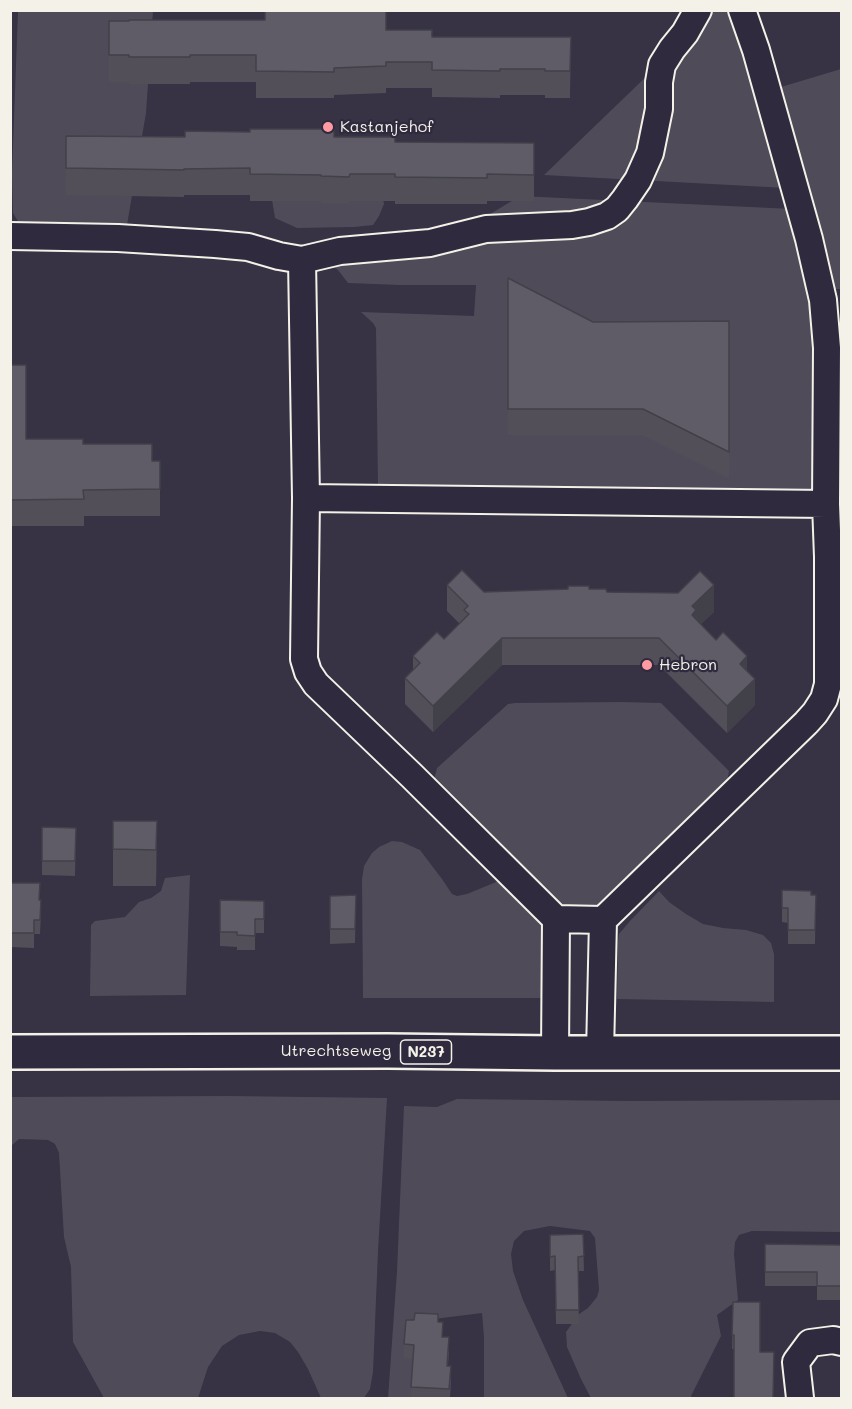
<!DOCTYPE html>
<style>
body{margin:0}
#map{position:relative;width:852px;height:1409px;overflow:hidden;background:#373244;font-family:Mali,sans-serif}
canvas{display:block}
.frame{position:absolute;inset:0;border:12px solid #f4f1e8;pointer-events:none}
</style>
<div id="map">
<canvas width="852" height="1409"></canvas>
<div class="frame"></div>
</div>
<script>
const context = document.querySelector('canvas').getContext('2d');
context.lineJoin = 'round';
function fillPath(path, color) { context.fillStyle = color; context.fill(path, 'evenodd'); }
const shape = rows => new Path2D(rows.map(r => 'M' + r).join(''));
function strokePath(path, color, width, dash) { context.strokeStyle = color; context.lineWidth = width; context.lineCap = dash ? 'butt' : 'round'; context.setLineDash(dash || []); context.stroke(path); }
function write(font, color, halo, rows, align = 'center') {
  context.font = font + ' Mali,sans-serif'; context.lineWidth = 4.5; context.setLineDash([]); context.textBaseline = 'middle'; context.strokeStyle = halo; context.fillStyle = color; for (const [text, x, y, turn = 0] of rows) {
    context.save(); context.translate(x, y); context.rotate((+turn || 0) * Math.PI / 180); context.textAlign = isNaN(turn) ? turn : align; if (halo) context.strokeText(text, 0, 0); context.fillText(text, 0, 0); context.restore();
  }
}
fillPath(shape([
 [18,11,153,11,146,113,127,225,19,223,13,213,12,173],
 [712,11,737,11,786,188,544,175,706,19],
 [841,69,841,289,833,289,781,87],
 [382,193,384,204,379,216,373,225,354,227,297,228,275,218,272,200],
 [520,196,792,209,817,312,818,494,378,489,376,328,373,323,361,312,474,316,476,285,400,285,348,283,338,270,319,254,467,228],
 [620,702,661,703,729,771,725,792,603,911,564,909,434,780,437,768,508,704,515,703],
 [392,841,402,842,420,850,442,879,452,894,457,896,467,894,501,880,550,928,551,998,363,998,362,879,364,866,372,853,379,847],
 [190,875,186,995,90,996,91,925,95,921,125,917,139,902,151,898,161,891,165,878],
 [659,891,669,902,686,914,703,924,723,928,746,930,763,935,771,943,774,954,774,1002,617,999,618,942,619,934,630,921],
 [229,1096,387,1098,378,1251,373,1372,370,1389,364,1398,321,1398,308,1369,298,1352,290,1342,275,1333,260,1331,239,1335,222,1346,208,1367,198,1398,104,1398,73,1342,71,1267,64,1237,59,1153,55,1144,48,1140,19,1139,11,1146,11,1097],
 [457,1099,632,1101,841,1100,841,1232,752,1231,739,1235,735,1242,734,1254,738,1300,717,1315,721,1336,691,1396,692,1398,591,1398,581,1379,567,1347,566,1332,579,1314,588,1308,597,1297,599,1290,595,1238,590,1231,550,1226,524,1231,514,1241,511,1254,513,1271,523,1300,568,1398,484,1398,484,1337,482,1313,418,1321,419,1398,388,1398,397,1271,404,1106,437,1107]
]), '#504b59');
const street = shape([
 [742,10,756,50,809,239,823,300,827,348,826,504],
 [10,236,118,238,215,244,248,247,279,256,302,260,306,498,304,659,308,672,316,684,412,776,556,919,603,920],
 [302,260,340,251,430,243,486,229,572,225,589,222,607,216,617,209,625,199,638,180,650,153,659,109,659,82,662,65,672,49,685,33,698,10],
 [306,498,826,504,828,557,828,684,824,699,815,713,806,723,603,920,600,1053],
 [555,1053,556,919],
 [800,1398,796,1362,810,1343,833,1340,842,1342]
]);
const primary = shape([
 [10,1052,388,1051,555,1053,842,1053]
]);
strokePath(street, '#f4f1e8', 30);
strokePath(primary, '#f4f1e8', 38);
strokePath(street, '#2f2a3d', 26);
strokePath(primary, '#2f2a3d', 33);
fillPath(shape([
 [265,20,386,30,432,37,571,37,570,98,545,98,545,95,500,95,500,98,432,97,432,88,386,88,386,93,334,95,334,98,256,98,256,82,190,82,190,84,129,84,129,82,109,82,109,21],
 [66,136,334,137,395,142,534,143,534,201,487,201,487,204,395,204,395,201,350,201,349,203,321,203,321,201,250,201,250,195,184,195,184,197,66,195],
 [508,278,593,322,729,321,729,478,643,435,508,435],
 [10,365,26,439,83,444,152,461,160,461,160,516,84,516,84,526,10,526],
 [447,585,484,592,589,589,714,612,701,624,747,671,755,705,727,733,659,665,502,665,433,732,405,704,405,678,413,670,413,656,444,639,460,624,447,611],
 [113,821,157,821,156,886,113,886],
 [42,827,76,828,75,876,42,875],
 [10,883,40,900,41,914,40,934,34,934,34,948,10,947],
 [782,890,811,895,816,895,815,944,788,944,788,923,782,922],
 [356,895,355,943,330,944,330,896],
 [220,900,264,901,264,933,255,933,255,950,237,950,237,947,220,946],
 [583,1234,584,1271,578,1271,579,1324,556,1324,555,1270,550,1271,550,1235],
 [765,1244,842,1245,842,1300,817,1300,817,1286,765,1286],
 [733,1302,760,1302,734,1349,732,1349],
 [438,1322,443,1337,449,1352,448,1366,451,1380,450,1398,411,1398,413,1359,404,1358,404,1344]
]), '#524f59');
fillPath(shape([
 [714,585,714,612,696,629,692,642,692,606],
 [502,638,502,665,433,732,433,706],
 [747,656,747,683,740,664],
 [755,679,755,705,727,733,727,706],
 [157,821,157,857,156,886,156,850]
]), '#424048');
const building = shape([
 [265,10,386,10,386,30,432,30,432,37,571,37,570,71,545,71,545,69,500,69,500,71,432,70,432,62,386,62,386,66,334,68,334,72,256,71,256,55,190,55,190,57,129,57,129,55,109,55,109,21,129,21,129,20,265,20,265,10],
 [250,129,334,129,334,137,395,137,395,142,534,143,534,175,487,174,487,178,395,177,395,174,350,174,349,177,321,176,321,175,250,174,250,168,184,169,184,170,66,168,66,136,185,137,185,131,250,132,250,129],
 [508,278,593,322,729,321,729,452,643,409,508,409,508,278],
 [10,365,26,365,26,439,83,439,83,444,152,444,152,461,160,461,160,489,83,490,84,499,10,500,10,365],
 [462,570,484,592,568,589,568,586,589,586,589,589,606,589,607,592,678,593,700,571,714,585,692,606,696,610,692,615,716,640,723,632,747,656,740,664,755,679,727,706,659,638,502,638,433,706,405,678,420,663,413,656,437,632,444,639,469,614,464,610,468,606,447,585,462,570],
 [113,821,157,821,156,850,113,849,113,821],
 [42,827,76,828,75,861,42,861,42,827],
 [10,883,40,883,39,900,41,900,40,920,34,920,34,933,10,933,10,883],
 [782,890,811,891,811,895,816,895,815,930,788,930,788,908,782,908,782,890],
 [356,895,355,929,330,929,330,896,356,895],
 [220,900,264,901,264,919,255,919,255,936,237,935,237,932,220,932,220,900],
 [583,1234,584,1256,578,1257,579,1310,556,1310,555,1256,550,1257,550,1235,583,1234],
 [765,1244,842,1245,842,1286,817,1286,817,1272,765,1272,765,1244],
 [733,1302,760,1302,760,1352,774,1352,773,1398,734,1398,734,1335,732,1335,733,1302],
 [415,1313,438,1314,438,1322,443,1322,442,1337,449,1337,447,1366,451,1366,449,1389,411,1387,414,1345,404,1344,406,1320,414,1320,415,1313]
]);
fillPath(building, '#5f5c67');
strokePath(building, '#424048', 1.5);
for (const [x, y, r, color] of [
 [328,127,6,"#ff9aa2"],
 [647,665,6,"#ff9aa2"]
]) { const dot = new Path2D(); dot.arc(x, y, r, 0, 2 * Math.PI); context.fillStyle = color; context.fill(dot); strokePath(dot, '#2f2a3d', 2); }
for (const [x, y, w] of [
 [426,1052,51]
]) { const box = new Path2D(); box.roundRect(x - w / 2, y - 12, w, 24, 4.5); context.fillStyle = '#2f2a3d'; context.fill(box); strokePath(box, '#f4f1e8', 1.5); }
write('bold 15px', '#f4f1e8', null, [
 ["N237",426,1052]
]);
write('16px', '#f4f1e8', '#2f2a3d', [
 ["Kastanjehof",340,127],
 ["Hebron",659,665]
], 'left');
write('16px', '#f4f1e8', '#2f2a3d', [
 ["Utrechtseweg",336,1051]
]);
</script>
